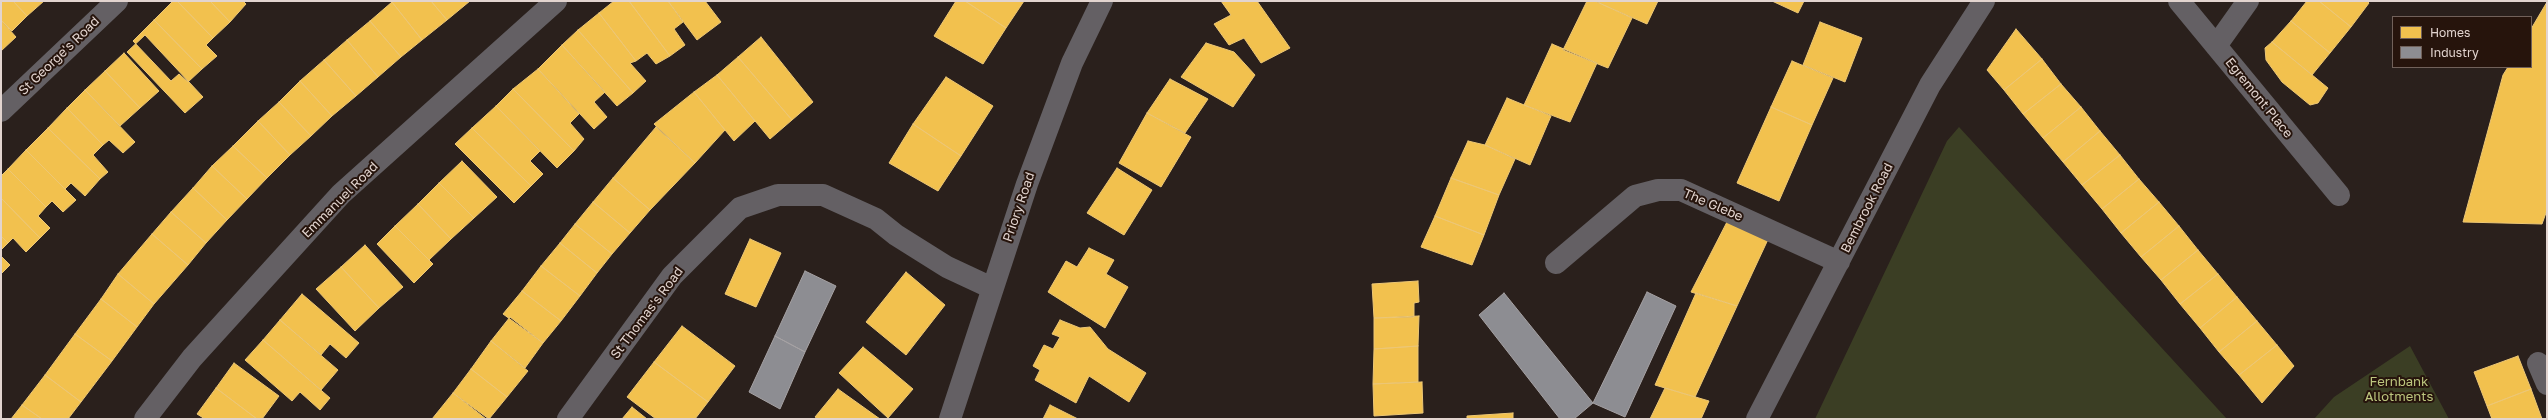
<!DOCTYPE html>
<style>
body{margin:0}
#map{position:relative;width:2548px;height:420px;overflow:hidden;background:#2a201c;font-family:"Golos Text",sans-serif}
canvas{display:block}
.frame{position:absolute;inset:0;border:2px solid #e2d4cf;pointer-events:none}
.legend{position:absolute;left:2392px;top:16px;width:140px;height:52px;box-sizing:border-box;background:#26140c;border:1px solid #71615a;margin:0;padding:5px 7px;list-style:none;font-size:12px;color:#e2d4cf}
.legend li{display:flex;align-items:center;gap:8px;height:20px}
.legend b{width:20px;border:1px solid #71615a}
</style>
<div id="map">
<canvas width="2548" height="420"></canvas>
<div class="frame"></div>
<ul class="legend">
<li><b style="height:11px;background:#f2c14e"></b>Homes</li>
<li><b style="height:11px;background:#8d8d92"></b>Industry</li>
</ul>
</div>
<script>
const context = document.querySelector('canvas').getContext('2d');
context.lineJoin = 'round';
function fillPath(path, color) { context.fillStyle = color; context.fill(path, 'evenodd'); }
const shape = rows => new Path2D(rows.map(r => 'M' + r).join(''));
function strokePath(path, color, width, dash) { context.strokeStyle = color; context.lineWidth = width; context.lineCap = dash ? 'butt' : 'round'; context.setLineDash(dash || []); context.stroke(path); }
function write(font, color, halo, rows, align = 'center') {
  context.font = font + ' "Golos Text",sans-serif'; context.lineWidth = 4; context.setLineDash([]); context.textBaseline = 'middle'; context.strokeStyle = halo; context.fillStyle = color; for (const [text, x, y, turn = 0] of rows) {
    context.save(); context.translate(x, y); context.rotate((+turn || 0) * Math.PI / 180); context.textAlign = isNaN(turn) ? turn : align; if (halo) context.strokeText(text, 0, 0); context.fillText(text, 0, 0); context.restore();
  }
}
fillPath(shape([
 [1959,127,2227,419,1815,419,1947,141],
 [2410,346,2449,419,2314,419,2334,397]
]), '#3b3e24');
const homes = shape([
 [1,1,13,1,27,16,12,31,1,20,1,1],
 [13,1,44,1,27,16,13,1],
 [173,1,177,1,213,38,206,45,217,56,202,69,154,20,173,1],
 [177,1,210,1,230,22,213,38,177,1],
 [210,1,243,1,246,4,230,22,210,1],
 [394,1,431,1,447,20,422,40,392,2,394,1],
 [431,1,470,1,447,20,431,1],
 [614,1,629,1,670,56,656,64,647,53,636,61,599,13,614,1],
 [629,1,668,1,683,22,674,29,685,45,670,56,629,1],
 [668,1,705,1,721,22,697,40,668,1],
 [956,1,965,1,1006,28,983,64,934,36,956,1],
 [965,1,1024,1,1006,28,965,1],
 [1221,1,1257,1,1290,48,1261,63,1244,38,1229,45,1214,24,1231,15,1221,1],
 [1587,1,1595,1,1632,18,1608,68,1563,50,1587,1],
 [1600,1,1658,1,1647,24,1599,3,1600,1],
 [1772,1,1804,1,1798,13,1772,1],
 [2307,1,2319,1,2351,27,2330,53,2291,21,2307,1],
 [2319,1,2367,1,2369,3,2351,27,2319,1],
 [392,2,422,40,401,57,370,21,392,2],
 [2547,2,2547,210,2542,224,2463,222,2503,75,2508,67,2531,67,2531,29,2547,2],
 [599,13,636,61,630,63,646,81,633,93,578,30,599,13],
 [1,20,16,37,1,51,1,20],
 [154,20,202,69,188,82,179,74,171,81,133,41,154,20],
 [370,21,401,57,378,77,347,40,370,21],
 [2291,21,2330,53,2312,75,2272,42,2291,21],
 [1820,22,1862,38,1845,82,1803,65,1820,22],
 [2016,29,2042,59,2004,90,1987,70,2016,29],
 [578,30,633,93,617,106,562,45,578,30],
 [145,35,203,97,185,113,127,52,145,35],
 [761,37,813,102,792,120,738,57,761,37],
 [347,40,378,77,356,96,324,60,347,40],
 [2272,42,2328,88,2318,103,2310,105,2282,82,2266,60,2265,48,2272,42],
 [1206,43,1234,52,1255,75,1233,107,1181,77,1206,43],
 [1552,44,1597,63,1570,122,1524,105,1552,44],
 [562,45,605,92,594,102,607,117,594,129,538,69,562,45],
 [124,53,159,91,140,108,105,71,124,53],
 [738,57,792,120,770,139,717,75,738,57],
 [2042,59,2061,84,2023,114,2004,90,2042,59],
 [324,60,356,96,332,116,300,81,324,60],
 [1792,61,1833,78,1812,125,1771,107,1792,61],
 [538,69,579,114,570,123,584,139,574,151,513,89,538,69],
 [105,71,140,108,120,126,85,90,105,71],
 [717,75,755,121,734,141,694,92,717,75],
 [946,77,993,106,961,156,913,124,946,77],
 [1170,79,1208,99,1185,133,1147,113,1170,79],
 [300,81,332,116,311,136,279,102,300,81],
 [2061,84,2081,107,2043,138,2023,114,2061,84],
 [513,89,574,151,557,168,496,106,513,89],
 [85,90,135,142,123,153,109,140,103,145,67,108,85,90],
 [694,92,725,130,695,163,654,124,694,92],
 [1507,98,1551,116,1530,165,1485,145,1507,98],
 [279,102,311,136,290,155,258,121,279,102],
 [496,106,540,151,530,161,543,174,531,186,472,128,496,106],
 [1771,107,1812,125,1779,201,1737,183,1771,107],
 [2081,107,2100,131,2063,162,2043,138,2081,107],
 [67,108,103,145,93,155,108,172,100,179,48,128,67,108],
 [1147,113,1191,137,1161,187,1119,163,1147,113],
 [258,121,290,155,267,178,233,146,258,121],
 [913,124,961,156,938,191,889,163,913,124],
 [656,127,695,163,650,210,613,178,656,127],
 [48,128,100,179,85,196,71,183,65,189,26,150,48,128],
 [472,128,531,186,514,203,455,144,472,128],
 [2100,131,2120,155,2082,185,2063,162,2100,131],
 [1468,141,1485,145,1515,159,1499,195,1451,178,1468,141],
 [233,146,267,178,247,199,212,166,233,146],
 [26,150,76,200,63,212,52,201,46,207,8,169,26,150],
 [2120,155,2139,179,2102,209,2082,185,2120,155],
 [462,161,497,197,474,218,439,183,462,161],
 [212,166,247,199,227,220,193,188,212,166],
 [1117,168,1152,190,1124,235,1087,213,1117,168],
 [8,169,46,207,38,216,50,228,40,238,1,198,1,176,8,169],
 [613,178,650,210,630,233,593,202,613,178],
 [1451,178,1499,195,1484,235,1435,216,1451,178],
 [2139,179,2159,202,2121,233,2102,209,2139,179],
 [439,183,474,218,451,239,418,204,439,183],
 [193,188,227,220,206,243,171,212,193,188],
 [1,198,40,238,26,252,13,238,8,243,1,236,1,198],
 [593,202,630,233,612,254,575,224,593,202],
 [2159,202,2179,226,2141,257,2121,233,2159,202],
 [418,204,451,239,429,260,395,226,418,204],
 [171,212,206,243,188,265,152,234,171,212],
 [1435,216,1484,235,1472,265,1421,247,1435,216],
 [1728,220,1771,233,1737,306,1691,292,1728,220],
 [575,224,612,254,597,273,560,243,575,224],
 [395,226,433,264,414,283,377,244,395,226],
 [2179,226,2198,250,2161,280,2141,257,2179,226],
 [152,234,188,265,154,304,118,274,152,234],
 [1,236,8,243,1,250,1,236],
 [750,239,781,253,756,307,725,294,750,239],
 [560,243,597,273,580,296,541,266,560,243],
 [365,245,403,287,379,308,341,267,365,245],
 [1089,248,1114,260,1106,274,1128,287,1105,328,1048,292,1066,261,1077,267,1089,248],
 [2198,250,2218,274,2180,304,2161,280,2198,250],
 [1,256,10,265,1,274,1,256],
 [541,266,580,296,561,321,522,291,541,266],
 [341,267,379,308,355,331,316,289,341,267],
 [906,272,945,305,906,355,866,322,906,272],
 [118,274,154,304,137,327,101,299,118,274],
 [2218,274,2237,297,2200,328,2180,304,2218,274],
 [1418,281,1419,302,1414,303,1414,317,1374,318,1372,284,1418,281],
 [522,291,561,321,543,343,503,314,522,291],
 [1696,293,1737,306,1695,397,1655,385,1696,293],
 [302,294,359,343,346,358,330,344,321,355,280,320,302,294],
 [2237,297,2257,321,2219,352,2200,328,2237,297],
 [101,299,137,327,112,361,75,334,101,299],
 [1419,316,1418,346,1374,349,1374,318,1419,316],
 [510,317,543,343,525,368,491,341,510,317],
 [280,320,338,370,321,390,263,340,280,320],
 [1060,320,1080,328,1090,327,1108,349,1146,373,1129,402,1089,376,1076,403,1035,380,1040,370,1033,366,1044,345,1053,349,1060,337,1052,334,1060,320],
 [2257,321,2277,345,2239,375,2219,352,2257,321],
 [682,326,735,366,708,402,654,362,682,326],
 [75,334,112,361,81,402,45,375,75,334],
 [263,340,330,398,320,410,300,392,292,401,245,360,263,340],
 [491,341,528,371,507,397,471,369,491,341],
 [2277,345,2294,366,2262,403,2239,375,2277,345],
 [1418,346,1418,382,1373,384,1374,349,1418,346],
 [863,347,913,389,888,418,839,373,863,347],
 [2518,356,2531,389,2487,406,2474,372,2518,356],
 [654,362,708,402,695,419,656,419,627,397,654,362],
 [234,363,279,396,262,419,257,419,216,388,234,363],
 [471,369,507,397,489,419,453,393,471,369],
 [45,375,81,402,68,419,42,419,22,405,45,375],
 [1422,382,1423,413,1374,416,1373,384,1422,382],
 [216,388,257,419,205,419,197,414,216,388],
 [1665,388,1709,401,1701,419,1650,419,1665,388],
 [838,389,880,419,818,419,815,417,838,389],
 [2531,389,2542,419,2492,419,2487,406,2531,389],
 [453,393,486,419,432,419,453,393],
 [22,405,42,419,11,419,22,405],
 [1050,405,1078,419,1043,419,1050,405],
 [632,407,647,419,622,419,632,407],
 [1513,413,1513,419,1467,419,1467,416,1513,413]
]);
fillPath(homes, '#f2c14e');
strokePath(homes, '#edc775', 1);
const industry = shape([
 [805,271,836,286,805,352,775,336,805,271],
 [1647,292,1676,306,1625,417,1593,403,1647,292],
 [1504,293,1593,403,1574,419,1560,419,1479,315,1504,293],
 [775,336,805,352,780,409,749,392,775,336]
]);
fillPath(industry, '#8d8d92');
strokePath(industry, '#a6a2a4', 1);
strokePath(shape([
 [2179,1,2339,195],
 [2216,46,2248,1],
 [1,111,117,1],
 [1556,263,1635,196,1658,190,1681,190,1839,262],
 [2538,363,2547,384],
 [145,419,192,358,341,194,556,1],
 [568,419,672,276,740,208,778,195,823,195,876,219,896,235,947,267,992,288],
 [950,419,1027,184,1072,63,1102,1],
 [1757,419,1930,85,1984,1]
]), '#646064', 22);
write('13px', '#e2d4cf', '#26140c', [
 ["St George's Road",59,56,-44],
 ["Egremont Place",2259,98,51],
 ["Emmanuel Road",340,200,-45],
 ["The Glebe",1713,205,23],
 ["Priory Road",1019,207,-71],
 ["Bembrook Road",1867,208,-63],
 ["St Thomas's Road",647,313,-53]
]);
write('13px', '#bcc67e', '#26140c', [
 ["Fernbank",2399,382],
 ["Allotments",2399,397]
]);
</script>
